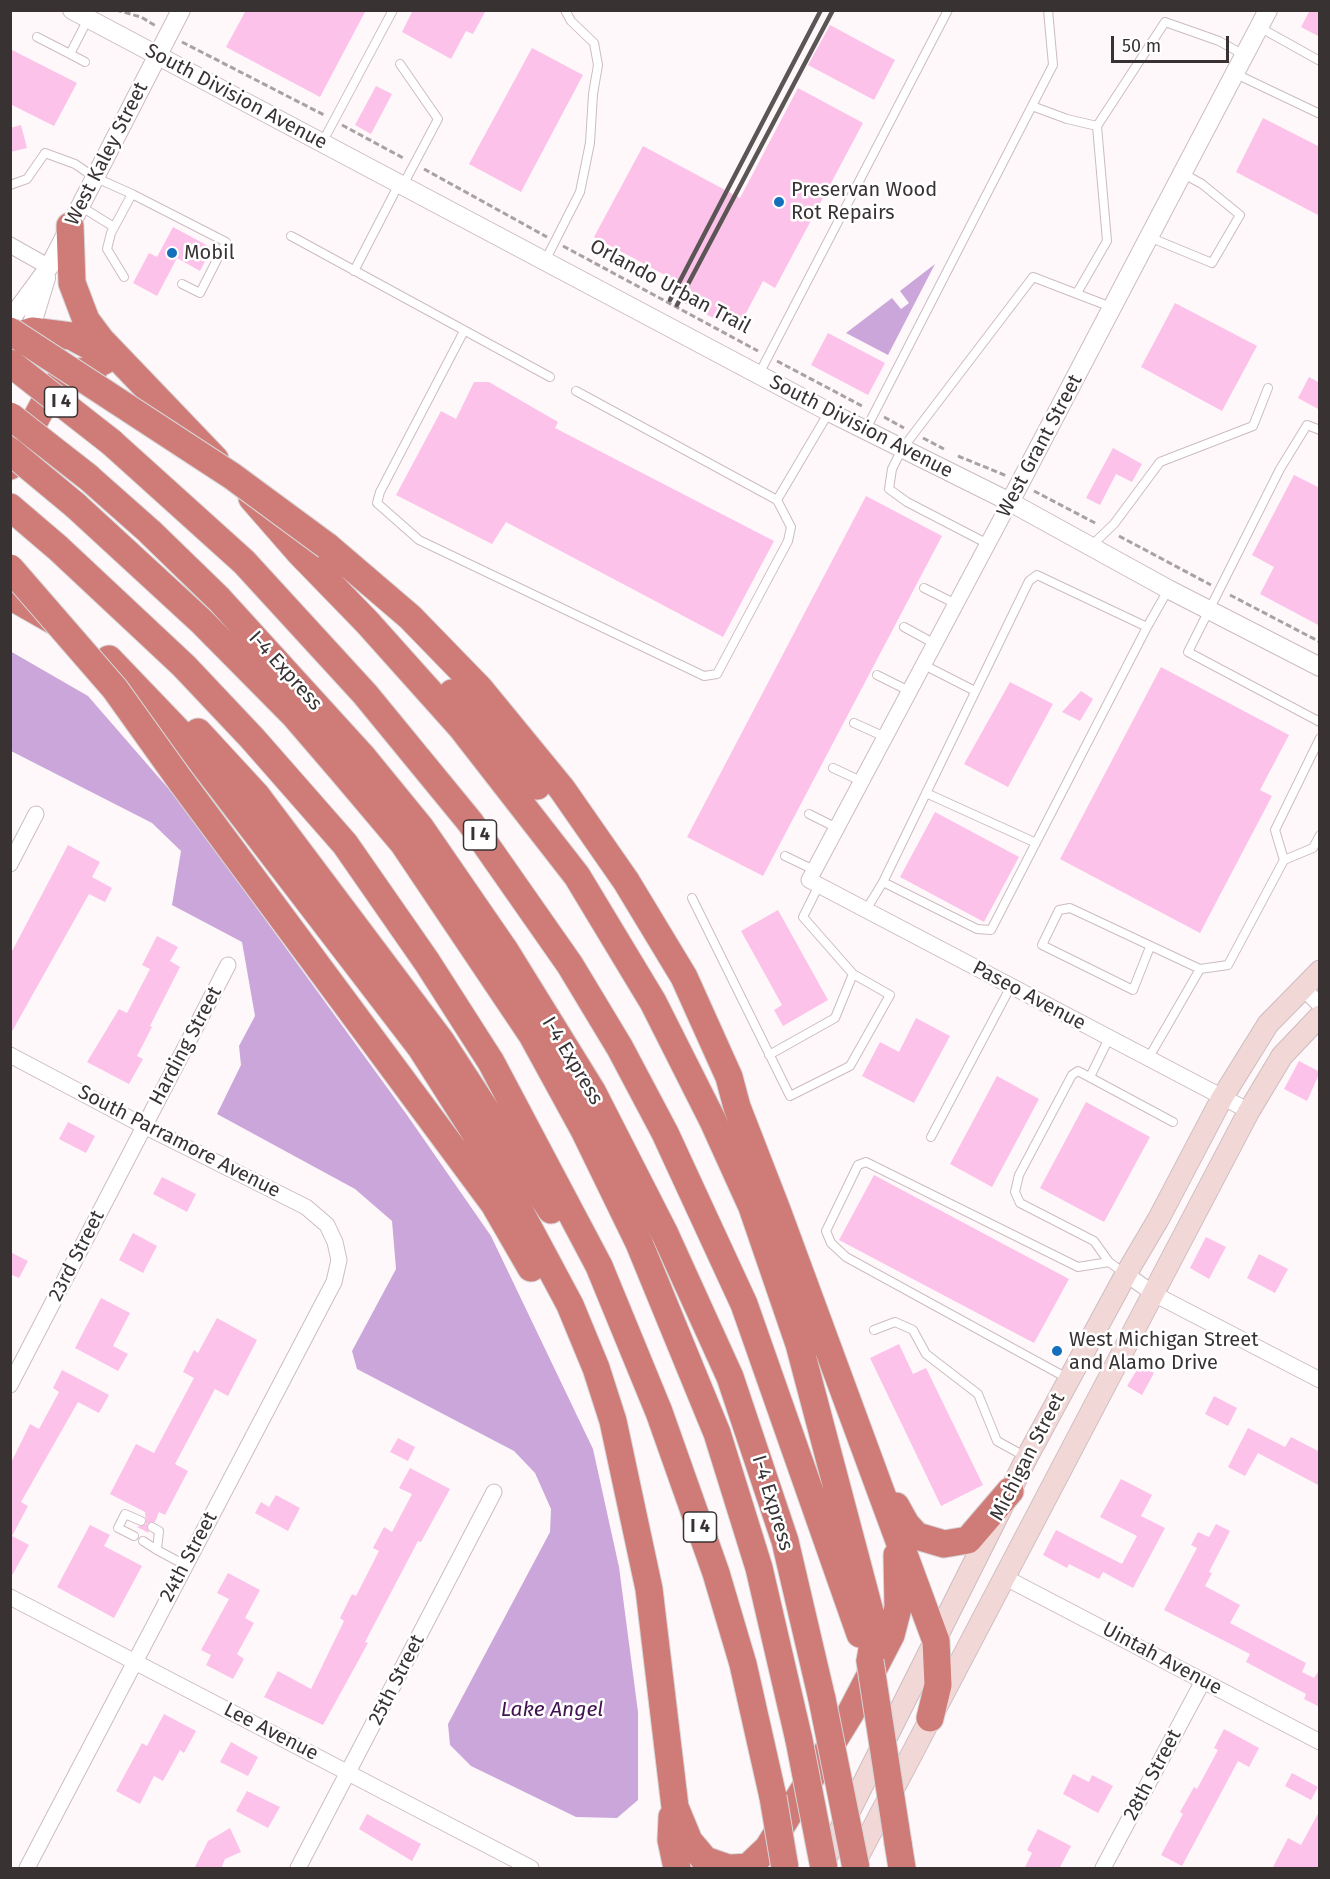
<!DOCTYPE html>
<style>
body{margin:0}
#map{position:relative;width:1330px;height:1879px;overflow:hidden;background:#fff8fa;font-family:"Fira Sans",sans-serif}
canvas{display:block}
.frame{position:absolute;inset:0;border:12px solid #383233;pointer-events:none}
.scale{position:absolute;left:1111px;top:36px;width:118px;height:27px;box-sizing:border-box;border:3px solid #383233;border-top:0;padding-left:8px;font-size:18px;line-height:21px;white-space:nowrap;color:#383233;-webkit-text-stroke:4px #fff;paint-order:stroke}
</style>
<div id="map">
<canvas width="1330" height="1879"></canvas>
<div class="frame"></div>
<div class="scale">50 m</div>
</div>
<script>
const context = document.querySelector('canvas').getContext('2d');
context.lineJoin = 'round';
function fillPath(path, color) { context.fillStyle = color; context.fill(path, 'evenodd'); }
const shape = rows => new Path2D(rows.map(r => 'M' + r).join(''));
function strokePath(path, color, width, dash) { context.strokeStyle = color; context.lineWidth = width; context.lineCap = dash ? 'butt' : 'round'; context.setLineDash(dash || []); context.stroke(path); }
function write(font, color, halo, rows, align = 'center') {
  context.font = font + ' "Fira Sans",sans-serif'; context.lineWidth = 5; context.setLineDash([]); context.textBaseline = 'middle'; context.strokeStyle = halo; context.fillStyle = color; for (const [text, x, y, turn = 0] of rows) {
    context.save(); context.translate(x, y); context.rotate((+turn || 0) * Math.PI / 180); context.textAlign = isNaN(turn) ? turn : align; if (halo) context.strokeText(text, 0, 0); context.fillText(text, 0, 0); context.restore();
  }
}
fillPath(shape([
 [935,264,888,355,846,333,892,298,901,309,909,303,900,291],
 [10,651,88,696,180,802,407,1115,491,1236,593,1449,619,1567,638,1712,638,1800,617,1818,576,1817,471,1766,450,1745,448,1724,550,1532,551,1509,535,1473,514,1451,357,1369,352,1351,396,1269,392,1221,355,1189,217,1114,241,1065,239,1046,255,1016,242,942,172,905,181,851,152,823,11,751]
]), '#cba6da');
fillPath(shape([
 [246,10,366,10,320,97,226,47],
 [413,10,486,10,473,34,466,31,451,59,402,32],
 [1310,10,1320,10,1320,37,1301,27],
 [830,25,895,60,874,100,808,65],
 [532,48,583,75,521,192,469,164],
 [10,49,77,83,54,126,10,104],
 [376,86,392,94,371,134,355,125],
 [798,88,863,123,775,288,763,281,737,330,684,303,691,289,594,237,643,146,740,198],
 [1263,118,1320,147,1320,216,1236,172],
 [21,125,27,148,10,152,10,128],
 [173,227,212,248,200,271,177,258,157,296,133,283,149,253,157,257],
 [1175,303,1257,346,1222,411,1141,367],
 [828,333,885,363,868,395,811,365],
 [1309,377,1320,383,1320,410,1298,398],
 [474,382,489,382,558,422,555,428,774,541,723,637,506,522,492,544,396,495,441,411,456,419],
 [1113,448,1142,464,1132,482,1116,474,1100,505,1086,498],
 [1294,475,1320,488,1320,626,1260,594,1274,567,1252,555],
 [866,496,942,536,763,876,687,837],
 [1161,667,1289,735,1260,790,1272,796,1200,933,1060,859],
 [1010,682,1053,704,1008,787,964,764],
 [1081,691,1093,699,1080,721,1062,712],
 [935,812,1019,857,984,922,900,877],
 [68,845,100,862,92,877,112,888,105,902,89,894,10,1035,10,955],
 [778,910,828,1000,783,1026,774,1010,782,1005,741,931],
 [157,936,178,947,170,961,180,967,150,1026,152,1027,137,1056,143,1059,129,1084,87,1062,119,1009,127,1013,150,969,142,965],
 [916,1018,950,1036,914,1103,862,1076,880,1042,899,1052],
 [1299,1061,1320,1072,1307,1101,1284,1089],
 [997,1076,1039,1099,992,1187,950,1164],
 [1086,1102,1150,1137,1104,1222,1040,1188],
 [68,1122,95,1136,86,1153,59,1139],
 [874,1175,1069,1279,1034,1343,839,1240],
 [162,1177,196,1194,187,1212,153,1194],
 [133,1233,157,1246,143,1273,119,1260],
 [1206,1237,1226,1247,1209,1279,1190,1268],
 [10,1252,28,1261,19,1278,10,1274],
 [1259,1254,1288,1269,1275,1293,1247,1278],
 [101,1298,130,1313,113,1346,128,1354,118,1371,75,1348],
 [217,1318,257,1340,228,1396,215,1389,175,1464,188,1471,165,1515,159,1512,155,1522,147,1524,149,1533,137,1527,146,1524,145,1512,110,1494,136,1444,154,1453,194,1378,183,1372,194,1350,198,1353],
 [899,1344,913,1374,926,1368,983,1485,941,1506,870,1358],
 [1140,1365,1154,1373,1142,1395,1127,1386],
 [62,1370,109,1395,99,1413,78,1402,21,1502,28,1506,12,1536,29,1545,10,1579,10,1465,30,1424,39,1429,59,1392,53,1388],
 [1214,1396,1237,1408,1228,1426,1205,1414],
 [1248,1428,1285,1447,1291,1437,1320,1452,1320,1486,1258,1453,1245,1476,1228,1467],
 [398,1438,415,1447,408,1461,390,1452],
 [410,1468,450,1489,421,1542,418,1541,365,1642,368,1643,323,1725,264,1697,278,1671,311,1689,344,1621,340,1618,352,1594,356,1596,379,1551,373,1548,384,1527,392,1532,412,1494,399,1488],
 [1121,1479,1152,1495,1141,1516,1165,1528,1133,1588,1103,1572,1099,1579,1069,1564,1067,1568,1043,1555,1056,1530,1122,1564,1137,1536,1100,1517],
 [276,1495,300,1508,288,1531,255,1513,261,1502,269,1507],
 [1216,1524,1230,1531,1209,1572,1212,1573,1205,1586,1240,1605,1230,1623,1306,1663,1302,1672,1314,1678,1320,1669,1320,1707,1304,1699,1306,1694,1246,1662,1250,1654,1164,1610,1197,1548,1191,1545,1198,1532,1209,1537],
 [90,1525,110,1535,104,1546,142,1566,114,1618,57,1587],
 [228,1573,260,1590,245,1618,254,1623,237,1654,244,1659,233,1679,206,1665,211,1655,201,1650,229,1599,217,1593],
 [164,1714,196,1731,184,1753,180,1750,163,1781,154,1776,140,1804,116,1791,142,1743,147,1746],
 [1224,1729,1259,1748,1249,1767,1238,1761,1182,1866,1161,1855,1183,1814,1180,1812,1194,1787,1197,1789,1218,1750,1214,1748],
 [231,1742,258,1757,248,1776,220,1762],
 [1292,1773,1318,1787,1311,1800,1285,1786],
 [1073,1774,1089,1782,1092,1775,1113,1786,1098,1813,1063,1794],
 [247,1791,280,1807,268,1828,236,1811],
 [1320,1810,1320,1869,1272,1869,1288,1838,1301,1845],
 [367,1814,421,1844,412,1861,359,1829],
 [230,1828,241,1852,225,1859,221,1869,194,1869,208,1841],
 [1038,1829,1071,1846,1059,1869,1024,1869,1032,1853,1027,1850]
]), '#fcc2e9');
const service = shape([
 [1259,27,1320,61],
 [37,37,70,54,88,19],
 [70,54,85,62],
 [400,64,438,119,403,185],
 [1236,74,1320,114],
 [1032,106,1067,119,1097,126,1165,22,1219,41,1244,55],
 [322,143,393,10],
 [10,185,27,179,45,153,75,164,94,177,132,194],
 [80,206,114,227],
 [291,236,550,377],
 [1149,237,1212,263,1240,215,1202,184,1182,173],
 [545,261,580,192,590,143,593,94,598,65,594,43,571,21,565,10],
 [354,271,399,184],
 [124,277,107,249,111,233,132,194,226,242,200,293,182,284],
 [1077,293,1107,241,1097,126],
 [464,331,380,492,377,503,419,540,704,676,717,674,788,541,791,527,777,500],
 [759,374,948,10],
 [576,391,777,500,829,412],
 [1320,430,1307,425,1280,469,1188,652,1320,722],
 [865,431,1053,65,1048,10],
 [988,544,907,502,889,489,892,469,902,449,1033,277,1111,307],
 [1092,545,1114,524,1160,462,1253,426,1268,388],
 [924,588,956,604],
 [904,627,935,644],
 [924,665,975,691],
 [877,675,909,691],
 [854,723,885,737],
 [833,768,861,781],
 [926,793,1034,842],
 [809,814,837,828],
 [785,856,814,870],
 [1284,860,1275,830,1320,738],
 [883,882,977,929,991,930,1147,627],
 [692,898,790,1096,850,1066,890,995,853,974,803,917,819,885],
 [866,910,883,882,1029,581,1037,575,1147,627,1168,590],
 [1150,947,1133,990,1042,945,1059,910,1070,908,1200,969,1228,965,1284,860,1313,848,1320,835],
 [769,1055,835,1018,853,974],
 [1148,1059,1200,969],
 [1090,1077,1109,1038],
 [931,1137,1011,986],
 [1124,1273,1109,1262,1094,1241,1020,1203,1015,1192,1019,1175,1072,1075,1078,1071,1173,1122],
 [874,1330,895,1322,913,1330,926,1354,978,1394,997,1441,1026,1457],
 [1067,1378,846,1257,831,1243,826,1231,858,1165,866,1162,1078,1267,1109,1262],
 [134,1536,118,1528,125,1514,141,1521],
 [143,1541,157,1550,159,1531,152,1527],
 [157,1550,185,1565]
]);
const minor = shape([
 [10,245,49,267],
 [1010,502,809,880,1249,1111],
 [10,864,36,814],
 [1303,988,1320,1005],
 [10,1055,144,1126,306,1207,327,1225,335,1242,339,1260,334,1282,27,1868],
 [1126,1274,1154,1294,1320,1380],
 [10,1385,228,965],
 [1004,1577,1320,1742],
 [10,1597,531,1868],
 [298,1868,494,1492],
 [1103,1868,1203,1681]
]);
const tertiary = shape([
 [72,10,829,412,1010,502,1168,589,1320,667],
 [10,320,49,267,181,10],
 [27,340,46,278],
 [1010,502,1268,10]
]);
const secondary = shape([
 [821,1868,1027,1457,1126,1274,1159,1218,1222,1098,1268,1024,1320,971],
 [852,1868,1249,1111,1282,1056,1320,1016]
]);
const motorway = shape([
 [70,226,72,283,86,320,101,340,215,459],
 [10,338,32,331,71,336,93,348,104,361],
 [111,442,244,562,365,694,470,822,570,965,620,1048,665,1133,744,1304,860,1634],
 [10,466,53,387,71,373,94,370],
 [88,477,149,531,219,599,362,756,420,827,506,952,592,1091,665,1234,730,1377,785,1541,822,1699],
 [252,498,300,553,367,622,461,727,577,876,653,1002,713,1121,752,1207,799,1344,875,1631,870,1661],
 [75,505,201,621,294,715,343,772,403,843,532,1035,584,1130,639,1243,717,1433,759,1568,799,1740],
 [10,507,58,548,184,666,252,738,345,844,427,962,491,1062,599,1266,659,1412,716,1573,743,1664,773,1797],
 [327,546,410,617,480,689,562,789,626,881,684,977,729,1077,737,1107,777,1210,936,1641,938,1685,930,1718],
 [10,596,54,621],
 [109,659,178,731,421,1048,493,1161,570,1305,596,1368,613,1421,649,1589,675,1807,689,1841,705,1860,728,1868],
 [452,693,477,717,537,786],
 [198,732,257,796,441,1041,551,1210],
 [180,780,494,1204,531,1268],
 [896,1506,906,1524,917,1536,944,1544,968,1540,1010,1491],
 [672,1817,671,1840,677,1868],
 [898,1843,902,1868],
 [732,1868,748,1867,768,1848,850,1714,891,1635,898,1608,897,1555]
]);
strokePath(service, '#ccbcc0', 10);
strokePath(minor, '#ccbcc0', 17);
strokePath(tertiary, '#ccbcc0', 20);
strokePath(secondary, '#ccbcc0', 23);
strokePath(motorway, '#d7d6d6', 29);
strokePath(shape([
 [116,10,141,17,156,26],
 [182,42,326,116],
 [342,125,405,159],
 [424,169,547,237],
 [563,246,758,351],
 [777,361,864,407],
 [884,417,904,428],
 [923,438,944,449],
 [958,456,1007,476],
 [1034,491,1097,524],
 [1119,536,1211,585],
 [1230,595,1320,642]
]), '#a8a2a3', 3, [6, 3]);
strokePath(service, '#fff', 8);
strokePath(minor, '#fff', 15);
strokePath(tertiary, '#fff', 18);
strokePath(secondary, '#f1d7d6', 21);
strokePath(motorway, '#cf7b78', 27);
strokePath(shape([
 [670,300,821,10],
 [677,305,833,10]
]), '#5b5556', 4.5);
const motorwayBridge = shape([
 [10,331,232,476,327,546],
 [10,363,111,442],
 [10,416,88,477],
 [10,451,75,505],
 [10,568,115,689,180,780],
 [870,1661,898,1843],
 [822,1699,856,1868],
 [799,1740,824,1868],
 [773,1797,785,1868]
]);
strokePath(motorwayBridge, '#d7d6d6', 29, []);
strokePath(motorwayBridge, '#cf7b78', 27);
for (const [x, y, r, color] of [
 [779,202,6,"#146fbc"],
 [172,253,6,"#146fbc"],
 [1057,1351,6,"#146fbc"]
]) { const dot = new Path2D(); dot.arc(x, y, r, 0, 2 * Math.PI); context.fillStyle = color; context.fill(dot); strokePath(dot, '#fff', 2); }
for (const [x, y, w] of [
 [61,402,33],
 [480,835,33],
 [700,1527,33]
]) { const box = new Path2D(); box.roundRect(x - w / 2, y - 15, w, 30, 4.5); context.fillStyle = '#fff'; context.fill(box); strokePath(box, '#383233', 1.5); }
write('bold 18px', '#383233', null, [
 ["I 4",61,402],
 ["I 4",480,835],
 ["I 4",700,1527]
]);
write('20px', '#383233', '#fff', [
 ["South Division Avenue",236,97,28],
 ["West Kaley Street",107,154,-63],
 ["Orlando Urban Trail",670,287,28],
 ["South Division Avenue",861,427,27],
 ["West Grant Street",1040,446,-62],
 ["I-4 Express",285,671,48],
 ["Paseo Avenue",1029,996,28],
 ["Harding Street",186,1046,-62],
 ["I-4 Express",572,1061,59],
 ["South Parramore Avenue",179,1142,27],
 ["23rd Street",77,1256,-63],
 ["Michigan Street",1028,1457,-63],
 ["I-4 Express",772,1503,73],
 ["24th Street",189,1557,-62],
 ["Uintah Avenue",1162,1659,28],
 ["25th Street",397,1680,-63],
 ["Lee Avenue",271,1732,27],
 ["28th Street",1153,1775,-62]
]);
write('20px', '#383233', '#fff', [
 ["Preservan Wood",791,190],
 ["Rot Repairs",791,213],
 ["Mobil",184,253],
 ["West Michigan Street",1069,1340],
 ["and Alamo Drive",1069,1363]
], 'left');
write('italic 21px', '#421351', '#fff', [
 ["Lake Angel",552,1710]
]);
</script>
